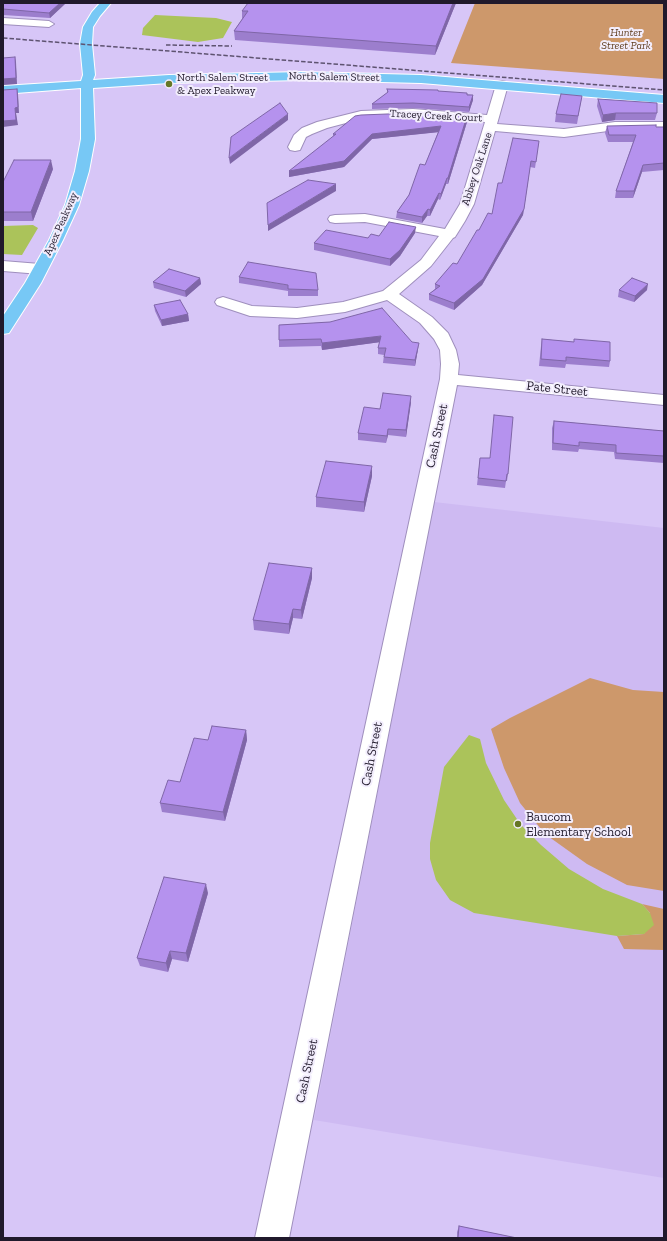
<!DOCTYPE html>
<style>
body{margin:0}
#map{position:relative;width:667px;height:1241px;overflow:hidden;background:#d7c6f7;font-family:"Zilla Slab",serif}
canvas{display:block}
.frame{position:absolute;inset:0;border:4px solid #20192b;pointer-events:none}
</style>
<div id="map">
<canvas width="667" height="1241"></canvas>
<div class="frame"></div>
</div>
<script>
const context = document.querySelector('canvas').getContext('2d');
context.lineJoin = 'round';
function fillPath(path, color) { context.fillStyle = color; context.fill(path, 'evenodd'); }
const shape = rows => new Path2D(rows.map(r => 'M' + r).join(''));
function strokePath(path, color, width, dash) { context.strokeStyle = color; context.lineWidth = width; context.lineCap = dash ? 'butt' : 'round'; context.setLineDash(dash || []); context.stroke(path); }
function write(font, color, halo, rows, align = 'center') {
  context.font = font + ' "Zilla Slab",serif'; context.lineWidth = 4; context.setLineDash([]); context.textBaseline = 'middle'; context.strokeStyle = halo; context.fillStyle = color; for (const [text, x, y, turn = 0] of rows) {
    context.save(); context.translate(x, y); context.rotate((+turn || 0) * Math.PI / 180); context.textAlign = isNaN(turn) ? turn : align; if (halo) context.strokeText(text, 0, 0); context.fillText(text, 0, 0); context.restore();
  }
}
fillPath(shape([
 [434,502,664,528,664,1178,314,1120]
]), '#cebaf2');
fillPath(shape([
 [475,3,664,3,664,79,451,63],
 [590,678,633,690,664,692,664,891,627,885,587,864,545,834,520,803,504,768,491,729,510,718],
 [642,904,664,909,664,950,624,949,617,936,644,934,650,913]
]), '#cd986b');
fillPath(shape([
 [155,15,216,18,232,22,223,38,198,42,142,35,143,28],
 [33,225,38,228,22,255,3,254,3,226],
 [469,735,480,739,486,763,504,800,521,825,541,845,569,869,603,889,642,904,650,913,654,925,644,934,617,936,474,913,450,900,436,880,430,859,430,843,444,767]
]), '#abc35a');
const minor = shape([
 [3,18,49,21,54,24,49,27,3,24,3,18],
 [502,81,506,82,508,85,497,124,564,129,615,122,664,122,664,130,615,130,564,137,495,131,474,204,465,221,455,237,453,238,431,266,399,294,432,317,448,333,456,350,459,364,458,375,664,395,664,405,457,385,289,1238,255,1238,440,379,441,364,440,350,434,339,420,323,387,300,345,312,297,318,250,316,217,305,215,302,217,299,223,297,252,306,297,308,343,302,383,291,421,260,439,236,365,222,335,223,330,222,328,219,330,216,335,215,365,214,445,229,460,204,485,122,413,117,361,119,327,128,312,134,306,137,300,150,295,151,290,150,288,147,294,135,302,128,317,122,361,111,413,109,487,115,496,85,498,82,502,81],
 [3,261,40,264,45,266,48,269,45,272,40,274,3,271,3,261]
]);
const major = shape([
 [100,3,111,3,100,16,93,27,92,44,95,75,93,80,169,75,302,72,421,75,664,95,664,103,421,83,302,80,169,83,93,88,95,139,89,171,79,205,63,240,41,283,9,333,3,334,3,316,25,283,49,240,65,205,75,171,81,139,81,88,3,94,3,86,81,81,83,75,80,44,83,27,92,12,100,3]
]);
strokePath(minor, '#9f8fbd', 2);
strokePath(major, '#fff', 2);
fillPath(minor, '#fff');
fillPath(major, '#77c8f5');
strokePath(shape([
 [3,38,664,90],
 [166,45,232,46]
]), '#5e5370', 1.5, [4.5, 2]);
fillPath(shape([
 [3,3,66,3,50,18,3,15],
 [456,3,435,55,235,40,234,31,242,19,242,11],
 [387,89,438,91,473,95,473,100,469,112,413,108,372,109,372,104,387,93],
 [582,96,577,124,555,122,556,114],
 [598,99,657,113,655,120,615,120,602,122,597,106],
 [467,122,448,184,446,184,440,200,438,199,430,216,427,216,422,223,396,218,397,212,409,195,425,165,438,132,372,139,344,167,289,177,289,171,333,137,333,134],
 [607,126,664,127,664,170,642,172,633,198,615,198,616,191,633,142,608,142,605,133],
 [539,141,535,168,530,167,523,215,482,285,454,310,429,300,429,294,435,289,435,284,457,264,479,230,492,214,502,183],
 [53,169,33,221,3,221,3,182],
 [415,233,400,256,390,266,314,250,314,243,368,238,379,236],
 [239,277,318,290,318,296,288,296,288,291,239,283],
 [200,278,201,284,186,297,154,288,153,282],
 [619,290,647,290,634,302,618,297],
 [154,305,188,314,189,321,162,326,155,311],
 [330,322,418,349,415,366,383,363,384,355,378,354,378,348,380,342,322,350,321,346,279,347,279,325],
 [542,339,574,342,574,339,610,361,609,367,566,364,565,368,539,366,541,346],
 [411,402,406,437,388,435,386,443,358,440,358,433,380,409],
 [554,421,664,431,664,463,615,459,614,452,579,449,578,452,552,450,552,428],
 [480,458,508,474,507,481,506,481,505,488,477,485],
 [372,476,364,512,316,507,316,497],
 [312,568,312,578,302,619,293,618,289,634,254,630,253,620],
 [246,730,247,740,225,821,162,812,160,803,180,782,208,740],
 [208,893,188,962,172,959,168,972,140,966,137,958],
 [459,1226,517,1238,457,1238,457,1232]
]), '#9c7ecd');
fillPath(shape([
 [60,3,66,3,50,18,49,13],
 [453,3,456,3,435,55,436,46],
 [15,57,16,62,17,84,3,85,3,79],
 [17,89,18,94,19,113,16,113,18,125,3,127,3,121,15,108],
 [473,95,473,100,469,112,469,107],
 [616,113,615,120,602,122,603,115],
 [288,114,288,120,230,164,229,158],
 [467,116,467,122,448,184,448,178],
 [441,126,440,132,372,139,344,167,289,177,289,171,372,134],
 [51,160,53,169,33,221,31,212],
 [531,161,523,215,482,285,454,310,454,303],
 [643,165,642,172,633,198,634,191],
 [447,178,446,184,440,200,441,194],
 [336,184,336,191,268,231,268,225],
 [439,193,438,199,430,216,430,210],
 [428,209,427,216,422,223,422,217],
 [416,227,415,233,400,256,390,266,390,259],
 [200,278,201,284,186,297,185,291],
 [648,284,647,290,634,302,635,296],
 [188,314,189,321,162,326,161,320],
 [381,336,381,342,322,350,322,343],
 [419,343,418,349,415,366,415,360],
 [411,396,411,402,406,437,406,430],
 [388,429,388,435,386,443],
 [372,466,372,476,364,512,364,502],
 [312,568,312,578,302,619,301,610],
 [293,609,293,618,289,634,289,624],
 [246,730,247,740,225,821,223,812],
 [206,884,208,893,188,962,186,953],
 [170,951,172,959,168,972,166,963]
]), '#7f66a7');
const building = shape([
 [3,3,60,3,49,13,3,9,3,3],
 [248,3,453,3,436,46,234,31,248,11,242,11,248,3],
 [15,57,16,78,3,79,3,58,15,57],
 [17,89,18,107,15,108,16,120,3,121,3,90,17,89],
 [387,89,438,90,438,91,467,93,467,95,473,95,469,107,413,103,372,104,388,92,387,89],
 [561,94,582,96,578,116,556,114,561,94],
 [598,99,657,103,657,113,616,113,603,115,598,99],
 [280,103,288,114,229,158,231,137,280,103],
 [413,113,467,116,448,178,447,178,441,194,439,193,430,210,428,209,422,217,397,212,409,195,420,164,425,165,441,126,372,134,344,161,289,171,336,134,333,134,355,116,361,115,413,113],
 [656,125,656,127,664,127,664,163,643,165,634,191,616,191,636,135,609,135,607,126,656,125],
 [513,138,539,141,536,162,531,161,524,209,483,279,454,303,429,294,440,286,435,284,453,263,457,264,477,230,479,230,488,213,492,214,498,183,502,183,513,138],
 [14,160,51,160,31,212,3,212,3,182,14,160],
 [308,180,336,184,268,225,267,203,308,180],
 [389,222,416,227,400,250,390,259,314,243,326,230,368,238,371,234,379,236,389,222],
 [248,262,316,273,318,290,288,289,288,285,239,277,248,262],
 [169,269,200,278,185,291,153,282,169,269],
 [632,278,648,284,635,296,619,290,632,278],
 [180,300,188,314,161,320,154,305,180,300],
 [382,308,412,342,419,343,415,360,384,357,386,348,378,348,381,336,322,343,321,339,279,340,279,325,330,322,382,308],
 [542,339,574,342,574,339,610,342,610,361,566,357,566,361,541,359,542,339],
 [383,393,411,396,406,430,388,429,387,436,358,433,364,407,380,409,383,393],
 [494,415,513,417,508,474,507,474,506,481,478,478,480,458,490,458,494,415],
 [554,421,664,431,664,456,616,453,616,445,579,442,579,446,553,443,554,421],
 [326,461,372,466,364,502,316,497,326,461],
 [269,563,312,568,301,610,293,609,289,624,253,620,269,563],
 [212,726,246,730,223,812,160,803,168,780,180,782,194,738,208,740,212,726],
 [164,877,206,884,186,953,170,951,166,963,137,958,164,877],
 [459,1226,517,1238,458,1238,459,1226]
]);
fillPath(building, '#b592ee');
strokePath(building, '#7f66a7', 1);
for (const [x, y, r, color] of [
 [169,84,4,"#667726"],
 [518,824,4,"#667726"]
]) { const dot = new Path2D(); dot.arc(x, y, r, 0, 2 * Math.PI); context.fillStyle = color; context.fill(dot); strokePath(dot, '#f3eefd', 1.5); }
write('italic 11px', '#603d1f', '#f3eefd', [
 ["Hunter",626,33],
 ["Street Park",626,46]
]);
write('11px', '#20192b', '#f3eefd', [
 ["North Salem Street",334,77,1],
 ["Tracey Creek Court",436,116,3],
 ["Abbey Oak Lane",477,169,-72],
 ["Apex Peakway",61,224,-66]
]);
write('11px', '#20192b', '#f3eefd', [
 ["North Salem Street",177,78],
 ["& Apex Peakway",177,91]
], 'left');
write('13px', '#20192b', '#f3eefd', [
 ["Pate Street",557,389,6],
 ["Cash Street",437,436,-78],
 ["Cash Street",372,754,-79],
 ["Cash Street",307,1071,-78]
]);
write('13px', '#20192b', '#f3eefd', [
 ["Baucom",526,817],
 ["Elementary School",526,832]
], 'left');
</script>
